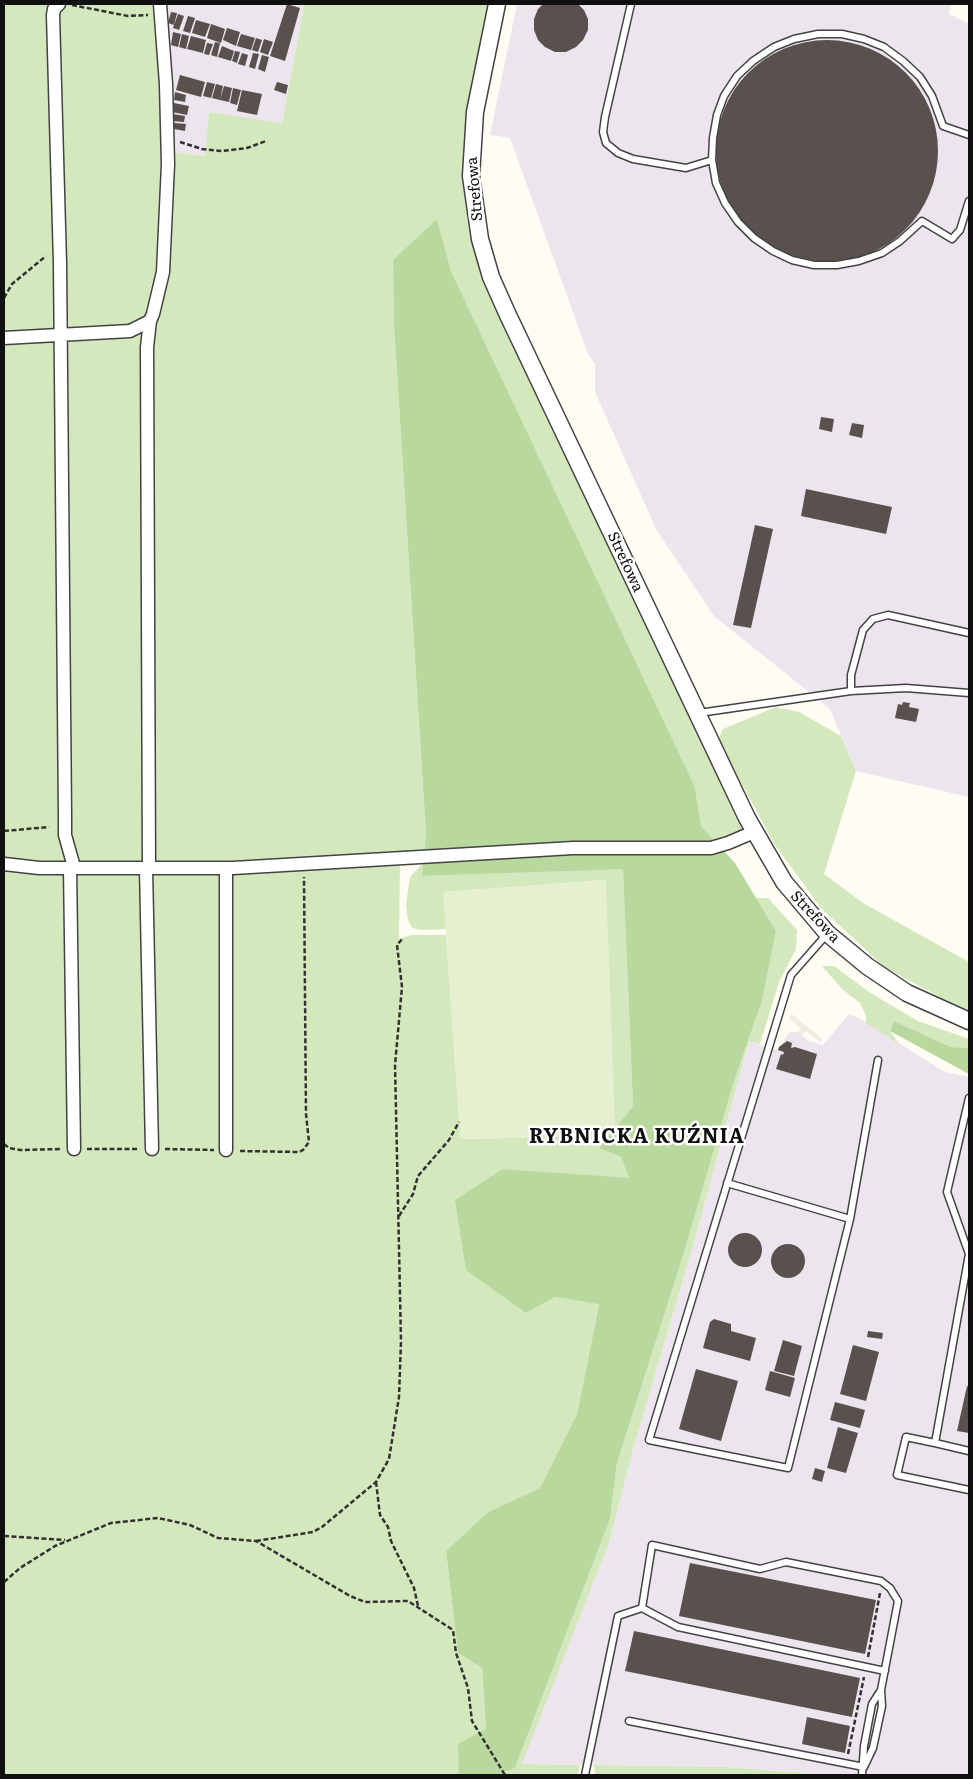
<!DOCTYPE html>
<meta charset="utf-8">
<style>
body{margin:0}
#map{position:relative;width:973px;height:1779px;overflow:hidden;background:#fefcf3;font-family:Literata,serif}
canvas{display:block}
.frame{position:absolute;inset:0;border:5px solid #101010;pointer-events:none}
</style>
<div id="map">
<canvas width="973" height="1779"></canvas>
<div class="frame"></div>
</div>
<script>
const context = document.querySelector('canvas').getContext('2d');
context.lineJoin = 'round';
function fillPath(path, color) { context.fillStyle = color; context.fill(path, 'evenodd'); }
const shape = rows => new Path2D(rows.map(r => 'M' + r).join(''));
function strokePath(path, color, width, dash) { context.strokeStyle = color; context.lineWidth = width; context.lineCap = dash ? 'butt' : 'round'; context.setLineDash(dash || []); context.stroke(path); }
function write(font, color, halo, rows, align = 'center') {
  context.font = font + ' Literata,serif'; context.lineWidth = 5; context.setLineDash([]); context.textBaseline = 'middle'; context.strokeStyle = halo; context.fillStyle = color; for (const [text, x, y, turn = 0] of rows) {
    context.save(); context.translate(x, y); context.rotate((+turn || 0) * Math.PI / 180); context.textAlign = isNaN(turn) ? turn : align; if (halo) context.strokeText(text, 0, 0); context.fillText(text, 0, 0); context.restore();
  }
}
fillPath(shape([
 [165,4,304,5,282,123,209,112,206,156,171,152],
 [517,4,951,4,949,14,969,24,969,797,856,771,830,709,714,616,657,531,595,392,595,364,588,354,510,138,490,135],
 [849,1014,861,1019,945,1072,969,1077,969,1775,827,1775,728,1767,521,1764,609,1543,632,1453,693,1246,749,1041,777,1050,790,1032,798,1032,807,1040,823,1045]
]), '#ede5ee');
fillPath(shape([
 [4,4,165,4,171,152,205,156,209,112,282,123,304,5,300,4,489,4,465,131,463,166,468,224,481,267,742,830,714,840,701,826,695,787,451,271,437,219,393,261,394,325,426,834,424,856,347,859,310,857,310,872,316,869,400,864,399,939,411,935,446,935,461,1139,601,1136,606,880,444,892,446,929,423,930,412,928,408,920,406,904,410,877,423,863,422,876,623,868,633,1106,599,1148,621,1157,629,1179,503,1169,526,1313,555,1297,599,1303,577,1414,540,1488,488,1512,446,1551,458,1653,482,1668,486,1729,459,1775,4,1775],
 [776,707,799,712,841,736,856,771,824,874,863,903,969,962,969,1010,951,1003,884,967,821,908,775,845,718,740,723,729],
 [756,898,768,898,797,930,796,949,779,982,760,1044,749,1041,693,1246,632,1453,609,1543,522,1764,580,1765,578,1773,577,1775,497,1775,515,1768,610,1519,617,1463,683,1256,735,1078,762,1001,776,931],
 [822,966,834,966,872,994,918,1021,969,1039,969,1048,951,1047,894,1021,890,1031,899,1044,866,1023,866,1016,860,1003,842,989],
 [593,1765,728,1767,827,1775,596,1775]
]), '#d4e8be');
fillPath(shape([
 [437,219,451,271,695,787,701,826,735,863,776,931,762,1001,735,1078,683,1256,617,1463,610,1519,515,1768,497,1775,459,1775,458,1744,486,1729,482,1668,458,1653,446,1551,488,1512,540,1488,577,1414,599,1304,555,1297,526,1313,466,1270,455,1200,503,1169,629,1178,621,1157,599,1148,633,1106,623,869,422,876,426,834,394,325,393,260],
 [894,1021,951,1047,969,1048,969,1074,890,1031]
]), '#b8d89e');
fillPath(shape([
 [606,880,615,1124,601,1136,460,1139,443,892]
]), '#e4f0cf');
fillPath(shape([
 [792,1014,822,1039,820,1042,806,1031,802,1035,798,1032,801,1028,789,1018]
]), '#f0ece1');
fillPath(shape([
 [287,4,300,8,285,61,270,56],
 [543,4,578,4,584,10,588,19,588,30,583,40,576,47,566,52,555,52,545,47,538,40,534,30,534,19,538,9],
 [171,12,177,13,174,25,168,23],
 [178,14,184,16,179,30,173,28],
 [188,16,195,18,190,33,183,31],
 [196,20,203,22,201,30,203,22,210,24,205,37,192,33],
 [211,24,225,29,221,43,207,38],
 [227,28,240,32,236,46,223,40],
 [173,32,181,34,178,47,171,45],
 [182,34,189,36,186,49,179,47],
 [241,34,255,38,251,50,237,46],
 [191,36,206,40,203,53,187,49],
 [256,38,262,40,258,52,252,50],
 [264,39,273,42,268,55,260,52],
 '716 151a111 111 0 1 1 222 0a111 111 0 1 1-222 0Z',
 [215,42,220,43,217,57,211,55],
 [207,43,213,44,209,55,204,54],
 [222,46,234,51,231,61,218,57],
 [235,51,240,52,237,63,232,61],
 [242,53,248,55,245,66,238,64],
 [253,53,259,54,255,69,249,67],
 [262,55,269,57,265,72,258,69],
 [180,75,205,82,201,97,176,90],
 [207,82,215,84,211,98,203,96],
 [277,82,288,85,286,94,274,90],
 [216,84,223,86,220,100,212,98],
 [224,86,232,88,229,102,220,100],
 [233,88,241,90,237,105,230,103],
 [242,90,262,94,257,115,237,111],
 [175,92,186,95,185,102,174,100],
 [174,103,189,106,187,115,172,112],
 [173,114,185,116,184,122,172,121],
 [174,123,186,124,185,131,174,129],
 [821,417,834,419,832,432,819,429],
 [852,423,864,425,862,438,849,435],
 [806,489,892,507,886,534,801,516],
 [755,525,773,529,751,628,733,625],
 [903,702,910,703,909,707,919,709,916,722,895,718,898,704,902,705],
 [787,1041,792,1043,791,1048,795,1047,817,1054,810,1079,776,1069,781,1054,783,1055,784,1052,778,1050,779,1047],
 '728 1250a17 17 0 1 1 34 0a17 17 0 1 1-34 0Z',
 '771 1261a17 17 0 1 1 34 0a17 17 0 1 1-34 0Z',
 [714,1319,731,1324,731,1331,756,1338,750,1361,703,1348,710,1322],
 [868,1331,883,1333,882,1339,867,1337],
 [783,1340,802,1346,794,1376,774,1371],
 [853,1345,879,1352,866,1401,840,1394],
 [696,1369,738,1381,721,1441,679,1429],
 [770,1371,795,1378,790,1397,765,1390],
 [967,1386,969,1387,969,1433,957,1431],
 [835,1402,865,1410,860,1428,830,1420],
 [838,1427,858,1433,846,1473,827,1468],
 [815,1468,825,1471,822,1482,812,1479],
 [690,1563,876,1600,865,1654,679,1616],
 [634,1631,860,1678,852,1717,625,1671],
 [807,1717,850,1726,845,1753,802,1744]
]), '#58514d');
const service = shape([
 [631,4,605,117,603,132,606,143,618,153,633,159,686,168,712,160],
 [969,135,943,126,932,96,920,77,903,61,884,47,864,39,842,34,818,34,794,39,774,47,753,61,737,76,724,96,717,115,713,138,712,160,716,183,725,203,738,222,754,238,773,251,792,260,814,265,837,265,859,261,882,253,900,241,922,221,952,239,960,230,969,201],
 [851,691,851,675,863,630,873,619,888,615,969,633],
 [699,713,851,691,906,688,969,693],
 [827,934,791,975,649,1440,788,1468,850,1219,878,1060],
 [969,1098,947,1192,969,1254,935,1443,906,1437,897,1475,969,1490],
 [727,1183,850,1219],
 [935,1443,969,1451],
 [642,1608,652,1545,760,1569,786,1562,881,1581,890,1588,898,1601,881,1690,882,1706,873,1748,864,1767],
 [629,1721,864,1767],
 [585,1775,618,1616,642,1608,678,1627,885,1671],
 [862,1775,864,1746,872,1704,881,1690]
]);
const minor = shape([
 [59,4,54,9,53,15,60,263,65,816,65,835,74,867],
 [4,338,130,331,150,321,153,314,163,272,168,164,166,84,160,4],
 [4,864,39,868,233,868,573,848,711,848,728,843,754,832],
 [70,867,74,1149],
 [226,868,226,1150],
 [146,869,152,1149],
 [149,869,147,347,150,321]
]);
const tertiary = shape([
 [497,4,475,112,471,176,480,239,491,277,507,313,747,818,784,882,827,933,867,966,907,993,969,1021]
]);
strokePath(service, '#434343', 9);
strokePath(minor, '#434343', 15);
strokePath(tertiary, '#434343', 19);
strokePath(shape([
 [72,5,128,16,148,15],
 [180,142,202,149,222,151,247,148,266,141],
 [4,298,12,284,46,256],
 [4,831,49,827],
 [4,1144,9,1148,20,1150,62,1149],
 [87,1149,139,1149],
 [165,1149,214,1150],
 [240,1151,299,1152,303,1150,309,1142,306,1114,304,877],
 [399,1216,413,1194,418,1176,449,1140,459,1122],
 [376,1482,380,1515,388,1527,391,1541,414,1588,418,1606],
 [4,1536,65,1540],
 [256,1541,313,1532,322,1527,376,1482,389,1459,399,1397,401,1341,395,1065,402,987,397,945,403,938],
 [4,1582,20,1568,55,1546,111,1523,158,1518,190,1525,218,1538,256,1541,350,1596,365,1602,408,1601,453,1630,456,1653,468,1688,472,1721,505,1775],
 [868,1657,880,1593],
 [848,1754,864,1677]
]), '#323232', 2.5, [5, 2.5]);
strokePath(service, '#fff', 6);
strokePath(minor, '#fff', 12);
strokePath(tertiary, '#fff', 16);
write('15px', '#101010', '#fff', [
 ["Strefowa",475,189,-95],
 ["Strefowa",625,562,65],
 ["Strefowa",815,917,47]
]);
context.letterSpacing = '1px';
write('bold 20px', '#101010', '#fff', [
 ["RYBNICKA KUŹNIA",637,1137]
]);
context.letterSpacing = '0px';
</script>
